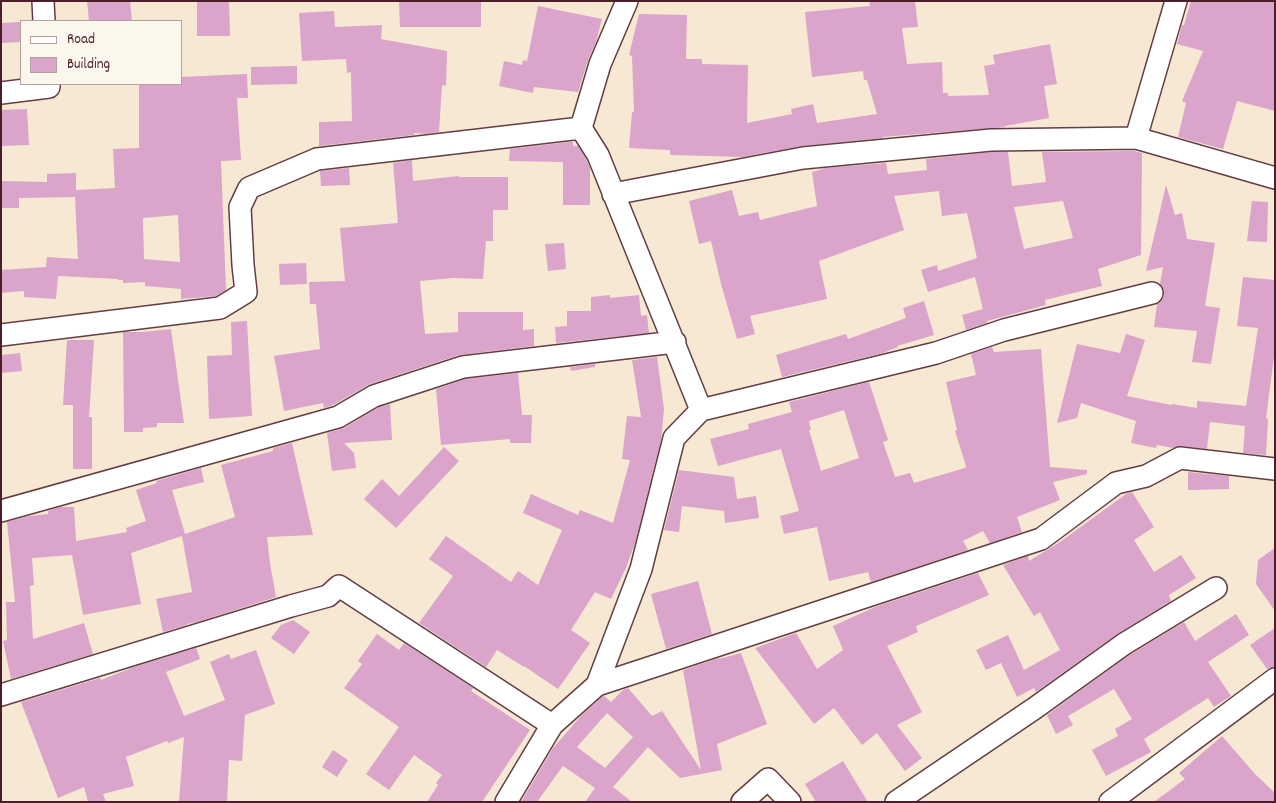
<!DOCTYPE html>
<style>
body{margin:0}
#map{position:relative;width:1276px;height:803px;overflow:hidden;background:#f6e8d2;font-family:Dekko,sans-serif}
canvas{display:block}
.frame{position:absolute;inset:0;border:2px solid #4a1f2b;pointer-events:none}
.legend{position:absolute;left:20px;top:20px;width:162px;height:65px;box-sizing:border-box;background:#fbf7ec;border:1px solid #b4a19f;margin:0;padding:6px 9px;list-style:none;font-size:15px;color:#4a1f2b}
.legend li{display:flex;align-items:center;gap:10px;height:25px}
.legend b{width:25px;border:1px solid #b4a19f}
</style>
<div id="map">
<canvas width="1276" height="803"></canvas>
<div class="frame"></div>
<ul class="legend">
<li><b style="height:6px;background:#fff"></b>Road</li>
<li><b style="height:14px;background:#daa4cb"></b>Building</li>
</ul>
</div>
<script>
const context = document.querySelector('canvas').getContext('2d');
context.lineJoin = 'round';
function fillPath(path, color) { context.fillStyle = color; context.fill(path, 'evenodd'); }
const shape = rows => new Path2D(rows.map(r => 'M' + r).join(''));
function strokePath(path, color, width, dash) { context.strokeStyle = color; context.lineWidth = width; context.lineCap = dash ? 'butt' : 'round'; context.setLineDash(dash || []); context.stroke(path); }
fillPath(shape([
 [87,1,130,1,132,21,89,21],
 [197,1,229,1,230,36,197,36],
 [399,1,481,1,481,27,400,27],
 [869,1,915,1,918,27,902,28,907,64,942,62,943,93,948,93,948,96,989,95,984,66,995,64,993,55,1050,44,1057,84,1044,86,1049,118,1005,126,1005,127,883,137,883,138,802,146,742,157,670,155,670,150,629,148,632,112,634,112,632,56,629,55,639,14,687,15,686,59,702,59,702,64,748,65,747,123,792,114,791,109,813,104,817,123,877,114,867,80,864,80,863,71,812,77,805,12,870,6],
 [1191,1,1275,1,1275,111,1237,101,1223,149,1178,137,1186,103,1182,101,1203,51,1177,44,1182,25,1184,25],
 [538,6,602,19,596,42,588,60,578,92,534,87,533,93,499,86,504,61,522,65,523,60,527,61],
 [334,11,335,27,382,25,381,39,447,51,446,86,442,85,439,132,426,134,414,133,414,135,319,146,319,122,352,121,351,72,347,73,346,59,302,61,299,13],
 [21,22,21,42,1,43,1,23],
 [297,66,297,84,251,85,251,67],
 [247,74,248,98,237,98,241,160,221,161,226,290,216,296,181,299,181,289,145,286,145,282,123,283,123,280,118,280,118,279,58,276,56,299,24,297,24,291,1,293,1,270,46,267,47,257,78,259,75,197,19,198,19,208,1,208,1,181,47,182,47,174,76,173,76,190,115,188,113,149,139,148,139,84,181,84,181,77],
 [178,215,180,262,144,259,143,218],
 [27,109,29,145,1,146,1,110],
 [569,142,573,142,573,146,578,146,587,161,590,168,590,205,563,205,563,162,509,161,510,149],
 [1134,151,1142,153,1141,255,1098,269,1102,286,1045,300,1046,305,987,321,987,323,966,330,962,315,983,309,975,277,928,292,921,270,937,265,938,271,977,258,967,213,942,216,939,191,894,196,904,230,819,261,827,299,750,316,755,334,737,339,721,284,711,241,699,244,689,201,732,190,739,216,758,212,760,220,817,206,812,172,826,168,886,163,888,174,927,170,926,159,992,152,1008,152,1012,186,1046,182,1042,152],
 [1063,201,1073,238,1024,249,1014,207],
 [412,160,413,181,459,176,459,177,508,177,508,210,493,210,493,241,486,241,483,279,453,278,420,281,425,334,458,332,458,312,523,312,523,330,534,329,534,346,459,355,370,384,333,405,324,408,323,403,284,411,274,356,320,349,316,304,310,304,309,282,345,281,340,228,398,223,393,163],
 [349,168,350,185,321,186,320,171],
 [1166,185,1175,215,1182,213,1187,239,1215,243,1205,306,1220,308,1211,364,1192,362,1197,331,1154,327,1157,304,1161,302,1164,296,1164,290,1160,284,1163,267,1146,271],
 [1252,201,1268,202,1267,242,1247,241],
 [564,243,566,269,548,271,545,244],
 [306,263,307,284,280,285,279,264],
 [1243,277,1275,280,1275,349,1266,418,1268,419,1266,455,1243,453,1245,426,1210,422,1207,449,1181,446,1173,448,1157,445,1156,448,1131,443,1136,421,1081,403,1077,418,1057,423,1077,344,1120,353,1126,334,1145,340,1127,396,1171,405,1172,404,1197,408,1197,401,1246,406,1258,328,1237,326],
 [610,295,610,298,639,295,641,316,647,315,649,333,556,343,555,327,567,326,567,311,591,311,591,297],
 [924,301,934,335,897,346,898,347,883,353,782,377,776,355,846,334,848,339,906,318,903,308],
 [247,321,252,416,209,419,207,356,232,355,231,322],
 [171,329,184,423,157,423,157,427,143,428,143,432,124,432,123,332,142,332],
 [67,340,94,340,89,417,92,417,92,469,73,469,73,405,63,405],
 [992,347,994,352,1041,349,1050,467,1087,470,1087,474,1053,482,1060,500,1017,517,1022,532,990,543,983,531,963,541,968,550,871,582,868,572,829,581,817,527,784,534,780,516,799,511,781,449,718,466,710,439,749,429,748,424,792,412,789,402,869,382,888,440,883,442,895,477,910,473,914,483,965,468,966,466,955,431,957,430,946,382,976,375,971,354],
 [844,410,859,458,821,471,809,430,811,430,809,421],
 [20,353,22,371,1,373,1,355],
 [657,357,664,409,661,440,635,543,626,568,611,599,595,592,571,630,590,643,558,689,524,666,524,667,497,650,486,667,419,623,453,576,429,559,446,536,511,582,518,571,538,585,562,530,523,513,531,494,578,515,580,510,613,523,630,460,622,459,627,416,641,417,632,360],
 [595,364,595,367,571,371,570,367],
 [518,373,522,415,532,415,531,443,510,443,510,439,441,445,436,389,466,379],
 [390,404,392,440,344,443,354,453,356,468,332,471,327,433,344,428,379,407],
 [292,443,313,535,267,537,270,563,276,597,197,622,187,624,187,625,163,632,156,599,192,592,182,536,131,553,141,604,83,615,72,555,32,558,34,585,30,586,33,639,84,623,93,654,11,679,3,641,7,640,6,602,15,602,7,522,29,516,48,514,48,511,60,507,74,507,76,541,127,532,126,528,146,521,136,490,157,483,156,481,201,468,204,482,172,490,185,534,235,517,221,465,273,451,273,448],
 [444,447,459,461,396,528,364,499,382,479,399,496],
 [679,470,734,477,737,499,756,496,759,518,725,523,724,511,682,506,679,532,664,530],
 [1188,472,1229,476,1229,489,1188,490],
 [1132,492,1154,527,1134,540,1154,572,1181,555,1196,578,1169,595,1171,601,1117,634,1036,692,1034,688,1017,697,1001,663,986,670,976,650,1008,635,1024,670,1060,650,1040,612,1034,616,1003,565,1028,556,1029,561,1060,542,1126,494],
 [1275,548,1275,611,1256,584,1258,560],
 [978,573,989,595,916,626,918,632,887,646,922,712,897,725,922,758,905,771,877,733,862,745,834,708,814,724,755,648,796,633,817,669,843,650,833,626,875,607],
 [698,581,712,634,666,649,651,594],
 [1236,614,1249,635,1208,662,1231,696,1214,707,1208,698,1144,739,1151,752,1106,776,1092,750,1118,736,1115,729,1132,719,1114,689,1068,716,1073,725,1056,734,1047,715,1131,654,1184,622,1195,641],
 [293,620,310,632,294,654,271,638,281,625],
 [1275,628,1275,667,1267,669,1250,645],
 [377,634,399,650,404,643,473,688,471,691,530,730,482,802,427,802,438,785,436,783,442,775,414,755,389,790,366,774,399,727,344,688,362,664,358,661],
 [196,648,200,659,166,672,184,716,225,700,210,662,229,654,231,659,256,650,275,704,245,715,242,761,229,760,227,802,179,802,184,737,168,743,167,741,126,757,134,786,103,794,106,802,88,802,84,787,58,798,21,702,100,678,101,680,134,667],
 [741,653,767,724,717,744,722,770,680,778,648,747,613,787,632,802,585,802,595,788,563,766,537,802,521,802,553,748,581,716,603,696,604,696,611,702,623,690,628,688,652,716,662,711,701,770,683,670,719,658,719,659],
 [607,713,633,737,605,768,577,747],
 [1222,736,1255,774,1275,793,1275,802,1154,802,1185,779,1179,773],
 [333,750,348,760,337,777,322,767],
 [843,761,868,802,816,802,805,784]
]), '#daa4cb');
const minor = shape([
 [43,1,44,21],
 [1,93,49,87,49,84],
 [1136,138,1176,1],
 [613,194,803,158,991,140,1136,138,1275,178],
 [1,335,220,308,246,292,243,265,240,207,249,188,317,159,581,128],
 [701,410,936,353,1004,330,1152,293],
 [1,511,338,417,374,396,463,367,675,342],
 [597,685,1041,539,1116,483,1146,476,1180,458,1275,469],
 [1,695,291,606,328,596,339,586,552,725],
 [506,802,552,725,597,685,641,569,674,438,701,410,598,155,581,128,600,64,627,1],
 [742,802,768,779,790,802],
 [896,802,1035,708,1124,644,1216,588],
 [1110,802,1275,679]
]);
strokePath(minor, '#643d44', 24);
strokePath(minor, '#fff', 21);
</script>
